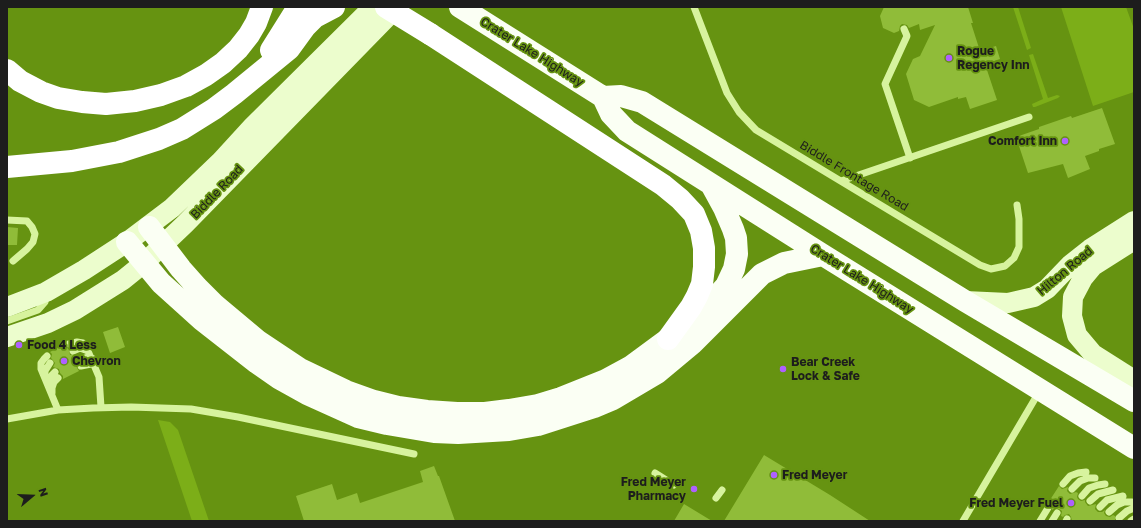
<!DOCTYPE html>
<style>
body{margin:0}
#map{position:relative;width:1141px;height:528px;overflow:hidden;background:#669311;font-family:"Golos Text",sans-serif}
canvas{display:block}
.frame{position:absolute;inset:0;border:8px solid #1d1d1d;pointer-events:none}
.north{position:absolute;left:12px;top:476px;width:40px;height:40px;-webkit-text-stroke:3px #669311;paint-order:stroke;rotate:71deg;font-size:11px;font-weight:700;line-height:16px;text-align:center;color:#1d1d1d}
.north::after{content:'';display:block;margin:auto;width:14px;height:18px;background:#1d1d1d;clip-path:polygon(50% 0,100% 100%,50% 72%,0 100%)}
</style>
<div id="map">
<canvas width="1141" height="528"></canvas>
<div class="frame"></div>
<div class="north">N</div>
</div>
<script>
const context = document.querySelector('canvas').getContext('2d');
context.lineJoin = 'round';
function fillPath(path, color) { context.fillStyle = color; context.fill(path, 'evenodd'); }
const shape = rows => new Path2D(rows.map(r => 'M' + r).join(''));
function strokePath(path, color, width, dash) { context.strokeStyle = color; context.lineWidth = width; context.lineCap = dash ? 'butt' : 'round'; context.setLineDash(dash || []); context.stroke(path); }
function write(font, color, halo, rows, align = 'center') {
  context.font = font + ' "Golos Text",sans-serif'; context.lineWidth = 3.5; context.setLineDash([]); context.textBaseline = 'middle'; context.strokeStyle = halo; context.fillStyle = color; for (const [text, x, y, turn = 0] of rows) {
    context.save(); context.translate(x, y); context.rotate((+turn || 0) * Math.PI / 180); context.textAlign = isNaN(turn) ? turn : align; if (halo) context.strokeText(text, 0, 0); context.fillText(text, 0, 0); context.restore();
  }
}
fillPath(shape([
 [1013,7,1018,7,1031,48,1027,50],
 [1061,7,1126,7,1134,29,1134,92,1093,106],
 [1033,54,1048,98,1057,95,1060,96,1058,98,1035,107,1033,107,1032,104,1043,99,1029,55],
 [158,420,170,422,178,430,209,521,192,521]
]), '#7cae18');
fillPath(shape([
 [884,7,968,7,973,23,971,23,980,51,996,46,1000,59,985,64,997,100,970,109,966,97,958,99,958,97,929,107,914,100,906,74,913,59,920,56,935,25,920,30,919,24,909,28,907,25,902,24,900,26,899,31,894,33,883,28,880,16],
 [1102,108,1115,144,1099,149,1099,151,1085,156,1090,169,1068,178,1063,164,1028,173,1016,137,1039,129,1039,127,1071,116,1072,118],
 [7,227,18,228,17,245,7,245],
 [118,327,125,347,110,353,103,332],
 [64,344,65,347,69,349,70,355,75,355,73,361,79,371,63,379,63,376,60,373,59,369,53,367,55,363,51,358,52,354,50,352],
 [764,455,830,495,870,521,724,521],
 [434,466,438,476,439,476,455,521,304,521,296,496,332,484,337,500,357,493,360,503,423,482,420,471],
 [1059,486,1062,489,1068,487,1067,491,1070,494,1076,492,1078,493,1077,497,1078,499,1081,501,1085,500,1085,502,1088,506,1096,504,1095,509,1098,512,1102,512,1105,510,1104,513,1106,516,1110,517,1113,515,1115,516,1115,521,1072,521,1071,517,1069,514,1065,515,1063,517,1061,516,1062,511,1059,509,1055,508,1052,510,1052,505,1048,503],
 [684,504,712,521,674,521]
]), '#90bc39');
strokePath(shape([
 [694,7,727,93,739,112,756,130,980,265,991,269,1005,266,1014,258,1019,247,1019,219,1017,205],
 [904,29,907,36,885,84,910,158],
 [841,181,1029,117],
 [7,220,27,221,32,227,35,234,33,242,27,249,13,261],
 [7,321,38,310,45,302,46,296],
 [69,344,77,342,83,343,88,351,99,377,101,407],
 [73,351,80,348,88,351],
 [47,356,44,359,41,363,41,369,58,410],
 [78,360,89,357,92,358],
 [81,366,91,364,95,365],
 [45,377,45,371,50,363],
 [49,385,49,380,52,375,55,372],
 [52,393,52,388,54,382,58,378],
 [7,419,58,410,93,408,131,407,191,409,238,417,414,454],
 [655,473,674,485],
 [1063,484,1070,476,1078,473,1086,472],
 [1072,489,1080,481,1088,478,1095,478],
 [1082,496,1089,488,1098,485,1105,484],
 [716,498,722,490],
 [1090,501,1098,494,1113,490],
 [1100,507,1107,500,1123,496],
 [1109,512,1117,505,1124,502,1132,502],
 [1119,518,1127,511,1134,508],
 [963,521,1039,392],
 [1040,521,1048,508],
 [1052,521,1057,513],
 [1066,521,1067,519],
 [1131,521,1134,519]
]), '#d7f39e', 7);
strokePath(shape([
 [1134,240,1093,266,1083,278,1073,297,1072,316,1077,335,1093,354,1134,380],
 [965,301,1008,303,1034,297,1047,289,1071,264,1090,249,1134,221],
 [7,307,46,292,84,270,127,242,172,208,221,161,253,126,373,7],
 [7,337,48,323,75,310,123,280,144,263,185,224,397,7]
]), '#ecfdcd', 20);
strokePath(shape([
 [460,7,603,97,611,114,627,131,823,255,1134,448],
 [603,97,621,96,642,102,965,301,1134,401],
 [149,227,181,269,197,287,215,305,258,341,300,369,346,391,374,401,398,407,427,411,457,413,485,413,509,410,538,405,561,398,606,380,630,367,668,339,685,329,702,312,726,286,734,269,737,254,736,238,733,229,724,208,712,186],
 [127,242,161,283,202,320,257,363,280,379,307,394,358,417,387,424,434,432,458,433,509,430,538,425,594,407,613,399,657,373,693,343,762,274,784,263,823,255]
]), '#fbfff4', 22);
strokePath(shape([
 [430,34,663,185,680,199,694,214,701,231,704,248,704,267,702,284,697,296,691,307,668,339],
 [271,50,298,7],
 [7,70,20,81,41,92,58,98,82,102,106,104,135,101,161,95,186,86,206,75,223,63,238,49,249,35,256,23,262,7],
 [7,167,72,161,119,152,159,139,182,129,214,109,234,94,289,49,305,27,315,17,334,7]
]), '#fff', 22);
strokePath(shape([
 [386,7,430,34]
]), '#fff', 22);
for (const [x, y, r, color] of [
 [949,58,4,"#af60ff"],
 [1065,141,4,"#af60ff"],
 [19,345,4,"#af60ff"],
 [64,361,4,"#af60ff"],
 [783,369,4,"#af60ff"],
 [774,475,4,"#af60ff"],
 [694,489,4,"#af60ff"],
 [1071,503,4,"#af60ff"]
]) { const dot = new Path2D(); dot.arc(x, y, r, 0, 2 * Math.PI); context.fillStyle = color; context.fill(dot); strokePath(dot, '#669311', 1.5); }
write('bold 12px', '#1d1d1d', '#669311', [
 ["Rogue",957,51],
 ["Regency Inn",957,65],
 ["Comfort Inn",1057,141,"right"],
 ["Food 4 Less",27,345],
 ["Chevron",72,361],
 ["Bear Creek",791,362],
 ["Lock & Safe",791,376],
 ["Fred Meyer",782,475],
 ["Fred Meyer",686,482,"right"],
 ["Pharmacy",686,496,"right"],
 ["Fred Meyer Fuel",1063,503,"right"]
], 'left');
write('12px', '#1d1d1d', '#669311', [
 ["Crater Lake Highway",532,52,32],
 ["Biddle Frontage Road",854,176,31],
 ["Biddle Road",217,192,-46],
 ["Hilton Road",1065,271,-40],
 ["Crater Lake Highway",862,279,32]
]);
</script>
